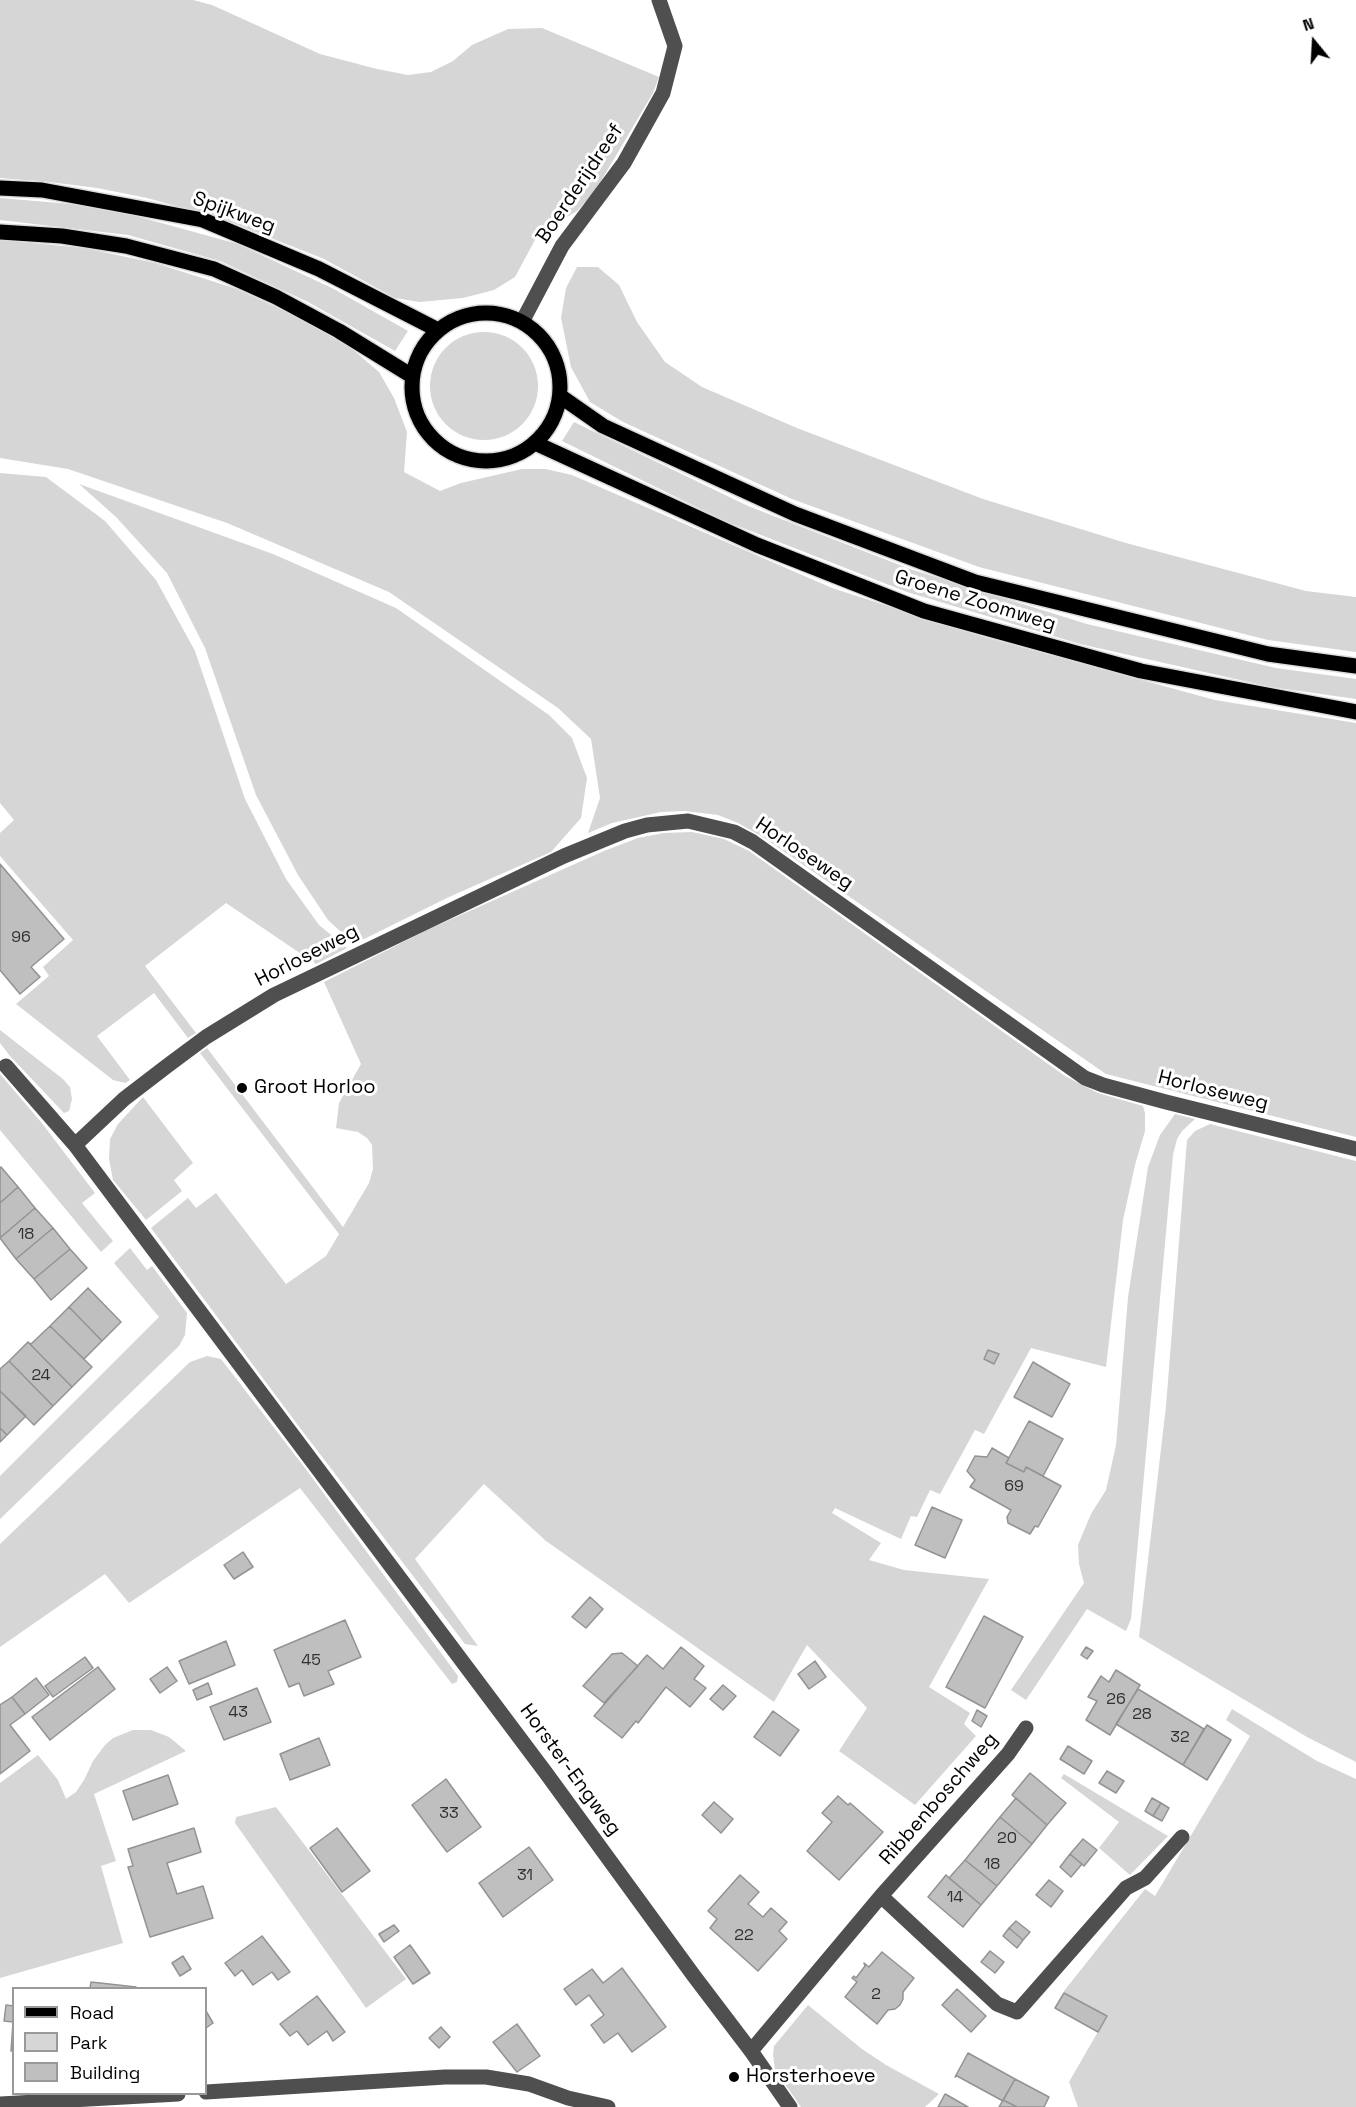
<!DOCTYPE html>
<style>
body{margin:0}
#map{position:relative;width:1356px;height:2107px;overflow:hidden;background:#fff;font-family:"Space Grotesk",sans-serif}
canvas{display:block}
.legend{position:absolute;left:12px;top:1987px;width:195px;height:108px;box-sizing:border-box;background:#fff;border:2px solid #999;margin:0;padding:8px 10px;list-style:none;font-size:18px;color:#000}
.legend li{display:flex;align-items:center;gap:12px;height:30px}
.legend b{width:30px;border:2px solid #999}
.north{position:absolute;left:1284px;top:12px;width:60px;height:60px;-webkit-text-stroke:4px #fff;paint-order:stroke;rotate:342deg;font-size:16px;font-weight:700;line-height:24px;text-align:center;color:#000}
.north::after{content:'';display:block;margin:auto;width:21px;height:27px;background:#000;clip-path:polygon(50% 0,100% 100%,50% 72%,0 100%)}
</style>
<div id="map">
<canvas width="1356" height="2107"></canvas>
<ul class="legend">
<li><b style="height:8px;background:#000"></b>Road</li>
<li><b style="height:16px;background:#d6d6d6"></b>Park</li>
<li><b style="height:16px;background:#bfbfbf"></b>Building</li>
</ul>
<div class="north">N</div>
</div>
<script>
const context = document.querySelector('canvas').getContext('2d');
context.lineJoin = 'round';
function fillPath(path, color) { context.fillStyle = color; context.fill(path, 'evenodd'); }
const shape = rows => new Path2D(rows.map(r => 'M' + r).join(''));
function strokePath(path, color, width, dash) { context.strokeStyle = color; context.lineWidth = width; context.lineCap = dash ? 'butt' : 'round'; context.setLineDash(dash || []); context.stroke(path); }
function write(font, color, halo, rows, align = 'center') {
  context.font = font + ' "Space Grotesk",sans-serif'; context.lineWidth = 6; context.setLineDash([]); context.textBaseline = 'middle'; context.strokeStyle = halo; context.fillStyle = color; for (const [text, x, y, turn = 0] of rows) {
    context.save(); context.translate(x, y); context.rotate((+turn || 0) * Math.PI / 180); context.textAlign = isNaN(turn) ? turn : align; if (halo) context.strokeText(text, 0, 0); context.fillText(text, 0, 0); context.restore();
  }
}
fillPath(shape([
 [0,0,193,0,212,5,320,54,377,69,408,75,431,72,453,61,472,45,508,29,542,28,659,77,653,93,595,191,578,210,536,238,515,277,494,290,463,298,420,302,395,298,324,259,233,223,187,209,147,198,97,188,50,182,0,178],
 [0,198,71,204,132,215,238,244,334,289,408,331,395,351,308,302,220,261,128,235,0,220],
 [0,240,84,248,155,263,234,288,287,312,345,343,379,372,394,398,407,432,404,472,440,491,461,483,522,469,546,469,572,475,832,588,984,637,1215,700,1356,723,1356,1137,1106,1074,763,837,738,823,718,815,685,811,661,812,612,823,588,833,600,798,591,739,558,708,389,592,227,523,68,469,0,458],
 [577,267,598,267,619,285,637,322,665,362,702,387,797,428,983,499,1126,543,1306,591,1356,597,1356,652,1268,640,979,567,792,499,623,422,590,402,571,367,561,318,566,288],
 '430 386a54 54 0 1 1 108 0a54 54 0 1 1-108 0Z',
 [574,422,748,506,910,569,1087,624,1276,668,1356,679,1356,699,1271,687,1080,644,907,592,725,521,562,441],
 [0,473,46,477,105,521,156,580,195,651,245,799,286,879,319,925,347,948,316,964,226,903,145,966,196,1033,188,1038,154,993,97,1036,130,1080,125,1083,113,1080,16,1004,49,976,43,967,73,940,0,856,0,833,14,820,0,803],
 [79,484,273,554,396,608,549,715,572,738,587,778,581,818,551,852,449,897,354,944,328,920,298,875,256,795,205,648,167,573,116,517],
 [692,832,724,839,749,851,1065,1076,1098,1093,1143,1106,1145,1113,1145,1131,1135,1165,1123,1220,1106,1367,1031,1348,984,1434,975,1430,940,1494,930,1490,917,1517,911,1516,901,1539,835,1508,832,1513,881,1543,869,1560,904,1570,989,1579,929,1687,970,1713,964,1724,976,1736,915,1805,839,1751,867,1708,807,1645,774,1702,546,1541,484,1484,415,1559,478,1646,465,1644,297,1424,151,1228,188,1198,196,1208,216,1193,286,1284,326,1256,339,1234,200,1053,207,1048,343,1227,369,1183,373,1169,372,1145,367,1138,358,1132,336,1128,339,1103,361,1064,324,982,427,930,604,851,638,838,664,833],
 [0,1030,63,1079,70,1087,72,1099,69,1111,64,1113,10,1056,0,1043],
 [0,1074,41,1122,95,1193,82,1203,113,1241,101,1252,0,1130],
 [143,1097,193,1163,174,1180,182,1191,146,1220,113,1180,109,1159,110,1139,118,1124],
 [1175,1114,1195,1119,1182,1131,1177,1139,1173,1155,1131,1619,1126,1631,1087,1609,1026,1700,1011,1690,1084,1583,1079,1564,1078,1545,1091,1514,1106,1490,1116,1445,1128,1297,1148,1167,1160,1135],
 [1210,1124,1356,1161,1356,1762,1307,1737,1139,1637,1166,1406,1187,1140,1195,1131],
 [130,1248,147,1270,152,1266,187,1313,185,1335,179,1346,0,1519,0,1476,159,1317,114,1263],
 [207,1356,221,1359,305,1468,458,1676,457,1682,452,1684,300,1488,129,1603,105,1574,0,1647,0,1544,190,1362],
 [1232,1709,1317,1761,1356,1779,1356,2107,1078,2107,1069,2082,1107,2016,1064,1993,1064,1991,1145,1889,1155,1896,1250,1736,1226,1720],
 [133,1730,151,1730,169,1737,186,1751,94,1794,116,1861,101,1866,123,1943,0,1978,0,1783,38,1755,58,1780,66,1799,76,1792,84,1780,93,1761,105,1745,113,1738],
 [1064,1774,1168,1836,1130,1875,1099,1848,1119,1822,1061,1778],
 [276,1807,406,1979,366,2008,235,1823,236,1817],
 [808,2005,862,2049,886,2065,939,2094,925,2107,801,2107,775,2070,773,2054,774,2046]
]), '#d6d6d6');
const building = shape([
 [0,864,64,939,31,967,40,977,20,994,0,970,0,864],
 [1,1167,18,1187,0,1203,0,1168,1,1167],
 [18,1187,35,1208,0,1238,0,1203,18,1187],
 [35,1208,53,1228,16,1259,0,1238,35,1208],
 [53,1228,70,1249,34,1279,16,1259,53,1228],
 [70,1249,87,1268,51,1300,34,1279,70,1249],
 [88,1288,121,1322,102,1341,69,1307,88,1288],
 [69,1307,102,1341,84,1359,50,1326,69,1307],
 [50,1326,92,1367,72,1387,28,1342,31,1344,50,1326],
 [28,1342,72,1387,53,1406,9,1361,28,1342],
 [988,1350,999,1354,994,1364,984,1359,988,1350],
 [9,1361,53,1406,34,1425,0,1391,0,1369,9,1361],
 [1033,1362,1070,1384,1052,1417,1014,1397,1033,1362],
 [0,1391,26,1416,7,1435,0,1428,0,1391],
 [1029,1421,1063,1439,1043,1476,1026,1467,1024,1472,1006,1463,1029,1421],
 [0,1428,7,1435,0,1442,0,1428],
 [992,1448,1009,1458,1006,1463,1024,1472,1026,1467,1061,1486,1038,1527,1035,1526,1030,1534,1008,1523,1007,1517,1011,1510,970,1487,975,1480,967,1471,975,1456,987,1457,992,1448],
 [932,1507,962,1520,945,1558,915,1545,932,1507],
 [243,1552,253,1567,234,1579,224,1565,243,1552],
 [590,1597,603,1609,586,1628,572,1617,590,1597],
 [984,1616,1023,1637,985,1708,946,1687,984,1616],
 [345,1620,361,1657,328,1671,334,1684,304,1696,299,1683,289,1687,274,1650,345,1620],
 [226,1641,235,1665,189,1684,179,1661,226,1641],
 [681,1647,704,1666,694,1679,706,1688,690,1707,666,1687,638,1723,636,1721,622,1738,594,1716,647,1655,663,1669,681,1647],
 [1086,1647,1093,1651,1087,1659,1081,1655,1086,1647],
 [622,1653,638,1666,604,1703,583,1686,612,1654,622,1653],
 [85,1657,93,1668,53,1697,45,1686,85,1657],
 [815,1661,826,1677,809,1689,798,1674,815,1661],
 [98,1667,115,1689,50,1740,32,1717,98,1667],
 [167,1667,177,1681,160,1693,150,1679,167,1667],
 [1116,1670,1140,1685,1110,1735,1086,1720,1097,1701,1088,1697,1101,1676,1109,1682,1116,1670],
 [36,1678,49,1695,25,1714,12,1697,36,1678],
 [208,1683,212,1694,197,1700,193,1690,208,1683],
 [723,1685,736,1696,723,1710,710,1699,723,1685],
 [257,1688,271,1722,224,1740,210,1707,257,1688],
 [1138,1689,1204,1729,1183,1765,1116,1724,1138,1689],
 [12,1697,25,1714,10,1725,30,1751,0,1774,0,1705,12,1697],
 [977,1710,987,1716,981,1727,972,1721,977,1710],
 [773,1711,799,1730,780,1756,754,1737,773,1711],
 [1207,1725,1231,1740,1207,1780,1183,1765,1207,1725],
 [319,1738,330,1765,290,1780,280,1754,319,1738],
 [1068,1746,1092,1761,1084,1774,1060,1759,1068,1746],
 [1107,1771,1124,1781,1116,1793,1099,1783,1107,1771],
 [1030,1773,1066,1803,1047,1825,1012,1795,1030,1773],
 [168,1775,178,1804,133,1820,123,1791,168,1775],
 [446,1779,481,1827,447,1852,412,1805,446,1779],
 [838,1796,848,1805,850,1803,883,1832,839,1880,807,1851,832,1822,822,1813,838,1796],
 [1016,1798,1047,1825,1032,1844,1000,1817,1016,1798],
 [1152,1798,1161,1803,1153,1816,1145,1811,1152,1798],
 [714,1802,733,1819,721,1833,702,1815,714,1802],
 [1161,1803,1169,1808,1162,1821,1153,1816,1161,1803],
 [1000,1817,1032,1844,997,1886,965,1860,1000,1817],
 [194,1828,201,1852,167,1863,177,1894,203,1886,213,1918,150,1937,128,1867,133,1866,128,1849,194,1828],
 [337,1828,370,1871,342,1892,310,1848,337,1828],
 [1083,1839,1097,1850,1084,1866,1070,1854,1083,1839],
 [529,1847,553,1880,503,1917,479,1883,529,1847],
 [1070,1854,1082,1864,1071,1877,1060,1867,1070,1854],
 [965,1860,997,1886,981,1905,949,1878,965,1860],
 [740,1875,759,1892,748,1904,763,1917,771,1908,787,1922,779,1931,787,1939,758,1971,710,1928,717,1919,708,1911,740,1875],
 [946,1875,981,1905,963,1927,928,1897,946,1875],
 [1049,1880,1063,1891,1051,1907,1036,1895,1049,1880],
 [1016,1921,1030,1932,1023,1940,1009,1928,1016,1921],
 [394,1925,399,1931,384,1942,379,1934,394,1925],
 [1009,1928,1023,1940,1017,1948,1003,1936,1009,1928],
 [262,1936,290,1972,278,1980,272,1972,253,1985,242,1970,235,1976,225,1963,262,1936],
 [410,1945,430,1973,413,1984,394,1957,410,1945],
 [990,1951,1004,1962,995,1973,981,1962,990,1951],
 [882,1952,914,1978,903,1992,903,1999,900,2005,895,2009,888,2010,877,2024,845,1997,857,1982,852,1978,854,1976,856,1978,865,1966,864,1963,869,1967,882,1952],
 [183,1956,191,1969,180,1976,172,1963,183,1956],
 [622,1968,666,2027,632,2052,618,2033,604,2043,591,2025,604,2015,589,1995,576,2005,564,1989,592,1969,603,1983,622,1968],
 [91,1982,136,1987,136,1988,90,1988,91,1982],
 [957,1989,986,2016,971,2032,942,2005,957,1989],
 [1064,1993,1107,2016,1098,2032,1055,2008,1064,1993],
 [317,1996,345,2032,333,2041,327,2031,308,2045,297,2031,290,2036,280,2024,317,1996],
 [6,2005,14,2006,14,2051,11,2051,13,2022,4,2021,6,2005],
 [206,2011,213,2023,206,2028,206,2011],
 [517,2024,540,2056,517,2072,493,2042,517,2024],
 [441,2027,450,2037,439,2048,429,2038,441,2027],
 [968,2053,1015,2079,1003,2101,957,2076,955,2077,968,2053],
 [1015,2079,1049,2097,1044,2107,1017,2107,1003,2100,1015,2079],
 [945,2094,947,2095,968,2107,938,2107,945,2094],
 [1003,2100,1017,2107,999,2107,1003,2100]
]);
fillPath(building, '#bfbfbf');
strokePath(building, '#939393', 1.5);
const major = shape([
 [0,188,42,190,203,220,319,269,438,330],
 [0,232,62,236,126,246,214,269,276,297,339,331,412,376],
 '412 387a74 74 0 1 1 148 0a74 74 0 1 1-148 0Z',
 [560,396,603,426,795,514,975,582,1268,654,1356,666],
 [535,443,757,545,924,611,1141,671,1356,712]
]);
strokePath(major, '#dbdbdb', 18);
strokePath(shape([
 [522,322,562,246,624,163,663,93,675,46,659,0],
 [6,1066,75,1145,546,1773,694,1976,751,2051,790,2107],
 [75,1145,124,1099,167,1066,206,1037,274,995,564,856,625,831,647,825,688,821,734,832,753,842,1085,1078,1103,1085,1166,1102,1356,1149],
 [881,1896,997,2004,1017,2012,1126,1888,1145,1878,1182,1837],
 [751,2051,881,1896,1008,1754,1026,1728],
 [206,2092,445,2077,486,2077,529,2084,568,2098,608,2107],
 [0,2104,178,2094]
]), '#4f4f4f', 15);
strokePath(major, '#000', 15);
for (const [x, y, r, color] of [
 [242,1088,6,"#000"],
 [734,2077,6,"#000"]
]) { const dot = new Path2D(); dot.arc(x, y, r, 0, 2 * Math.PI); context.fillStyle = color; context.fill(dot); strokePath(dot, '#fff', 2); }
write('16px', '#303030', null, [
 ["96",21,938],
 ["18",26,1235],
 ["24",41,1376],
 ["69",1014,1487],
 ["45",311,1661],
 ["26",1116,1700],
 ["43",238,1713],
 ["28",1142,1715],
 ["32",1180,1738],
 ["33",449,1814],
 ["20",1007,1839],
 ["18",992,1865],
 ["31",525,1876],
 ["14",955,1898],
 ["22",744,1936],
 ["2",876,1995]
]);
write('20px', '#000', '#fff', [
 ["Boerderijdreef",580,184,-56],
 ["Spijkweg",234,213,20],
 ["Groene Zoomweg",975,601,17],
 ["Horloseweg",804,854,34],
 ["Horloseweg",307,956,-27],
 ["Horloseweg",1213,1091,14],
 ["Horster-Engweg",570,1770,54],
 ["Ribbenboschweg",939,1799,-49]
]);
write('20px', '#000', '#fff', [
 ["Groot Horloo",254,1088],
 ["Horsterhoeve",746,2077]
], 'left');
</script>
